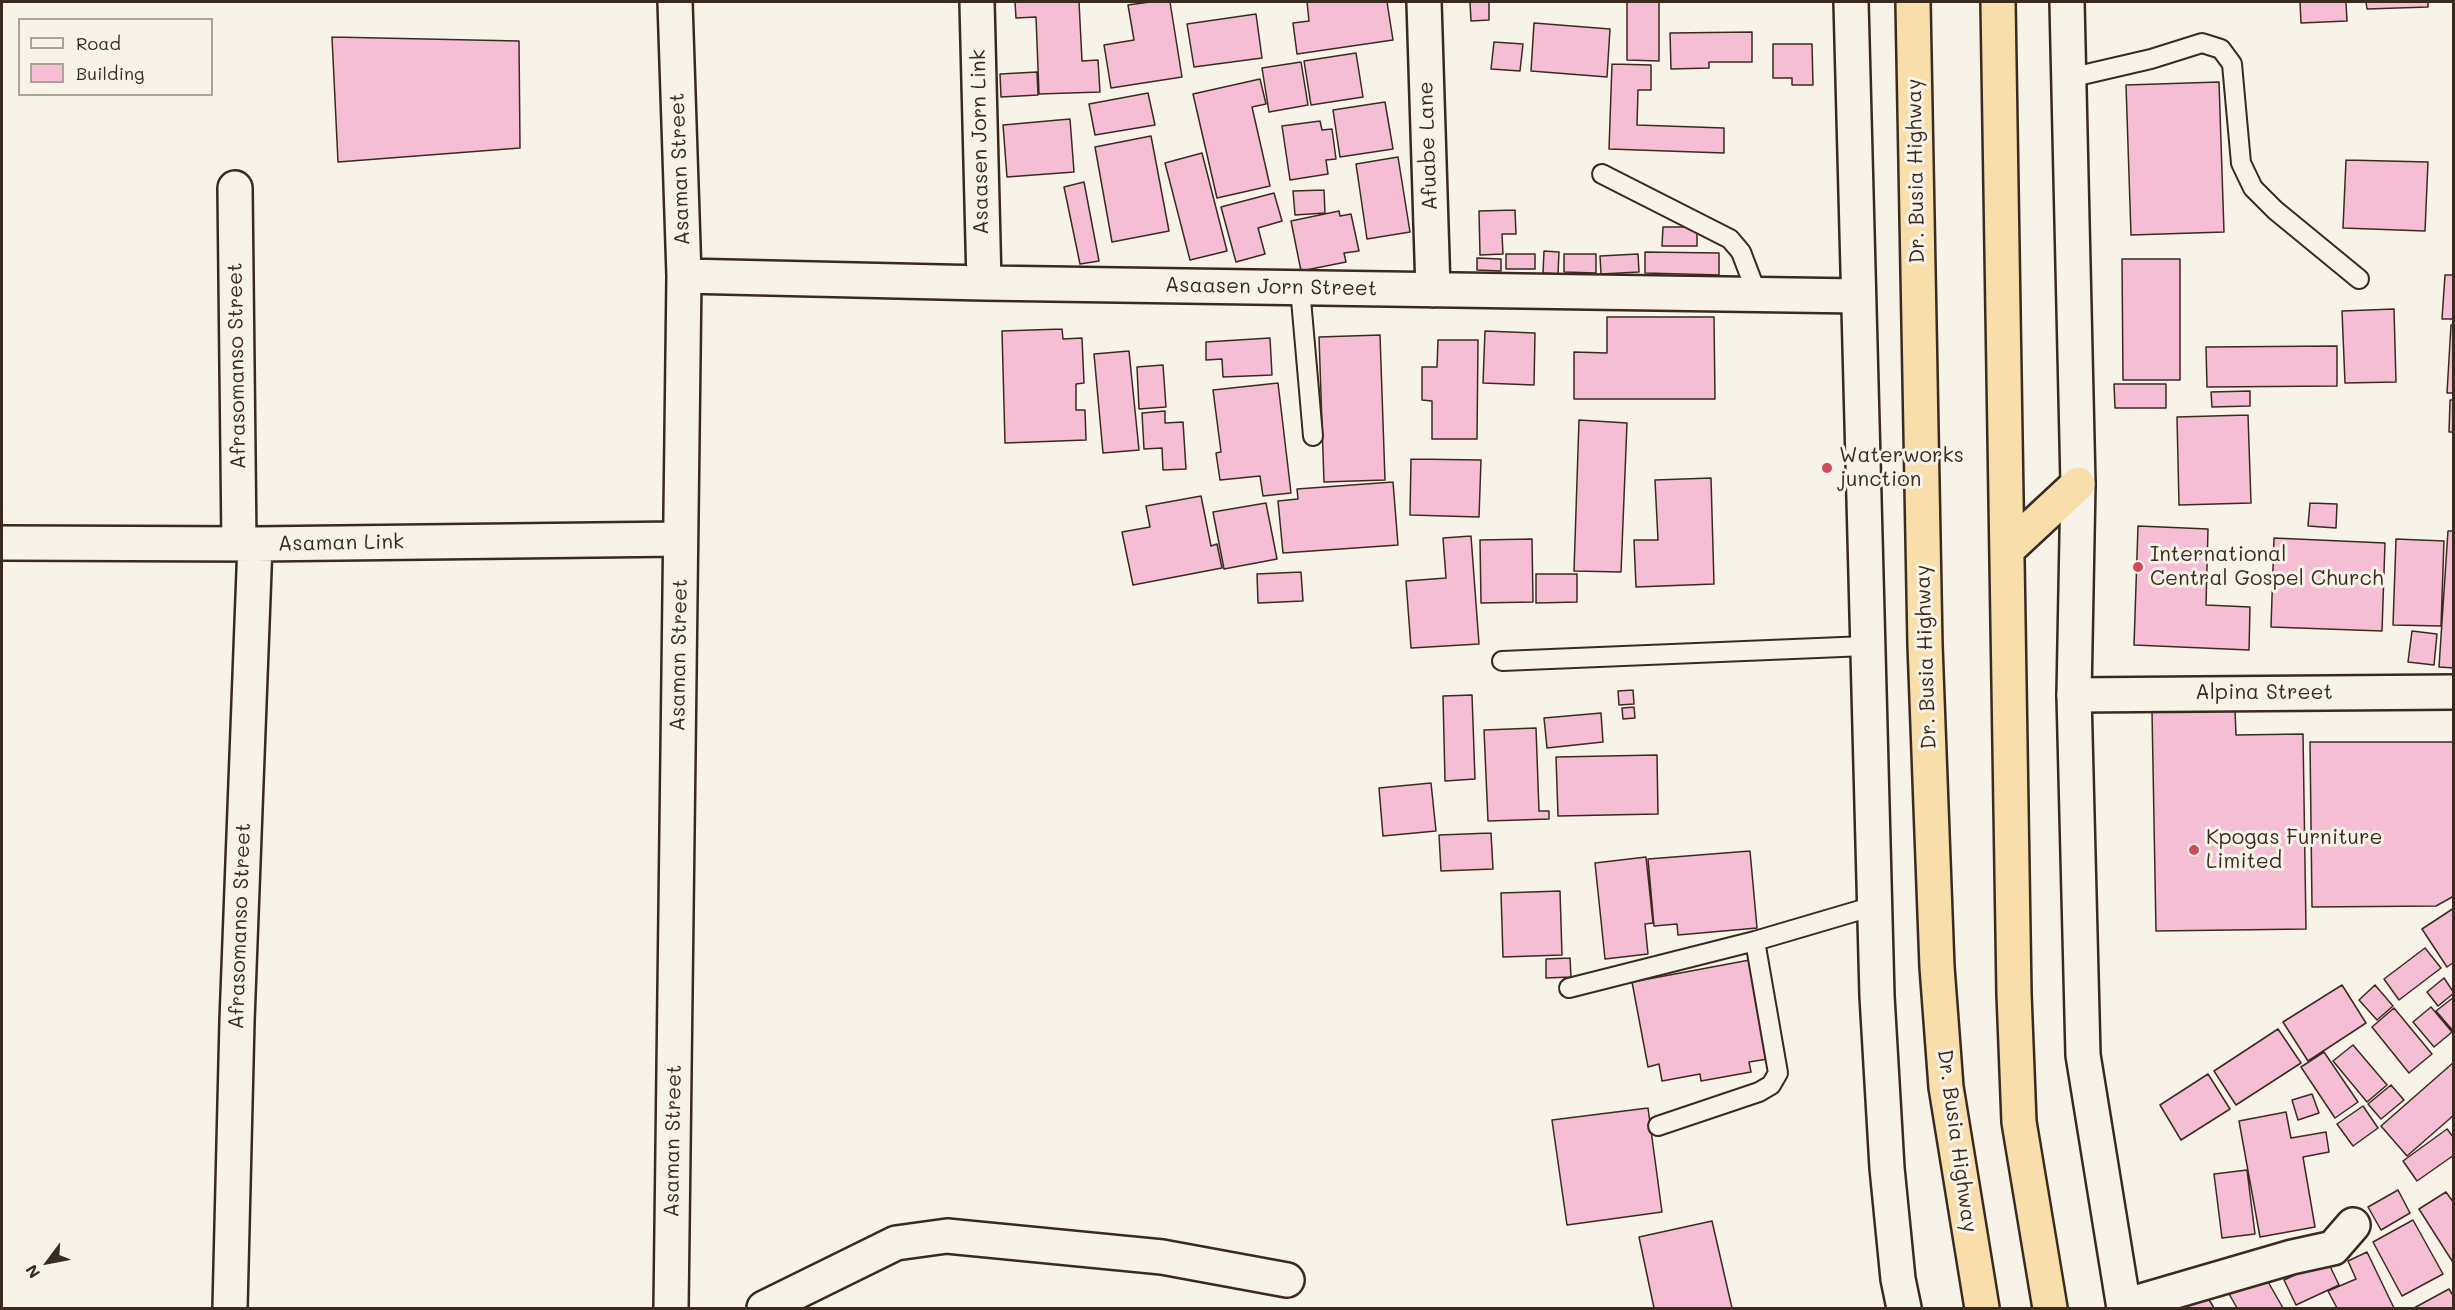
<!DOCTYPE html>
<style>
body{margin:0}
#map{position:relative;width:2455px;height:1310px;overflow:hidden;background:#f7f3e8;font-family:Mali,sans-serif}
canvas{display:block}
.frame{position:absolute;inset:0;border:3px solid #3b2a1e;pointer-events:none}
.legend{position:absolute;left:18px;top:18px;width:195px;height:78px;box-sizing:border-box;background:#f7f3e8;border:2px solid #aca397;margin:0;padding:8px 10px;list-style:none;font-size:18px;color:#3b2a1e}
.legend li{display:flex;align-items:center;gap:12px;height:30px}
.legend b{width:30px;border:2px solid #aca397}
.north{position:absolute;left:18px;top:1232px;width:60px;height:60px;-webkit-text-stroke:4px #f7f3e8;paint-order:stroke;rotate:238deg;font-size:16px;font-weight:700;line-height:24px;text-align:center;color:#3b2a1e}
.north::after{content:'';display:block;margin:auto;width:21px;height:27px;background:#3b2a1e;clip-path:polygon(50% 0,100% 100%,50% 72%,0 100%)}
</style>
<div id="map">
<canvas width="2455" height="1310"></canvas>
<div class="frame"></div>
<ul class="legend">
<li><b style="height:8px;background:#f7f3e8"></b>Road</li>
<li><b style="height:16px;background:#f6bed5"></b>Building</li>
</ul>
<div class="north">N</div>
</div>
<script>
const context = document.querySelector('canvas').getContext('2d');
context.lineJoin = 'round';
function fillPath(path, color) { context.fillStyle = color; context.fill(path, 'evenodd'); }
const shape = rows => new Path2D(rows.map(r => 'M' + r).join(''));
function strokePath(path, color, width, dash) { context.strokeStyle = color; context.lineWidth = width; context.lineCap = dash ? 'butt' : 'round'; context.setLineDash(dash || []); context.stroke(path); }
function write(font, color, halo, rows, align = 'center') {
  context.font = font + ' Mali,sans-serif'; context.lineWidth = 6; context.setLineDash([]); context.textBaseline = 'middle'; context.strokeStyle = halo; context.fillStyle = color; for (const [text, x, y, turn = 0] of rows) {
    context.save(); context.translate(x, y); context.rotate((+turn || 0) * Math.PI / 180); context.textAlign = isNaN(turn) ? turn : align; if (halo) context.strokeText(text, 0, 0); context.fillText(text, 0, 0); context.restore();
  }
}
const building = shape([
 [1015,2,1079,2,1082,61,1098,60,1100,92,1039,94,1036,17,1016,18,1015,2],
 [1150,2,1170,2,1182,77,1111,88,1104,45,1134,40,1128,5,1150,2],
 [1307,2,1387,2,1393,40,1297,54,1293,23,1309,21,1307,2],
 [1470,2,1489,2,1489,20,1471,21,1470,2],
 [1627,2,1659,2,1659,61,1627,60,1627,2],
 [2300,2,2346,2,2347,21,2301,23,2300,2],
 [2366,2,2428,2,2428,7,2367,9,2366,2],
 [1256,14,1262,58,1194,67,1187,24,1256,14],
 [1534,23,1610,29,1607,77,1531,71,1534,23],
 [1752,32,1752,62,1709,62,1709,68,1671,69,1670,33,1752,32],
 [332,37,519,41,520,148,338,162,332,37],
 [1494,42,1523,44,1520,71,1491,69,1494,42],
 [1773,44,1812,44,1813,85,1792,85,1792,78,1773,78,1773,44],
 [1356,53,1363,97,1311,105,1304,61,1356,53],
 [1301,62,1308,105,1269,112,1262,68,1301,62],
 [1612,64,1651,65,1651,90,1638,90,1637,125,1724,128,1724,153,1609,149,1612,64],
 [1037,72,1038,95,1001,97,1000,74,1037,72],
 [1260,79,1266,104,1252,107,1270,186,1217,198,1193,94,1260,79],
 [2219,82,2224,232,2131,235,2126,85,2219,82],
 [1148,93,1155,125,1095,135,1089,104,1148,93],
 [1385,102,1393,149,1340,157,1333,110,1385,102],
 [1070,119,1074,172,1007,177,1003,125,1070,119],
 [1320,121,1322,130,1332,129,1336,159,1326,160,1328,174,1290,180,1282,126,1320,121],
 [1151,136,1169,231,1112,242,1095,147,1151,136],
 [1202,153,1227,251,1190,260,1165,163,1202,153],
 [1398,157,1410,232,1367,239,1356,164,1398,157],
 [2346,160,2428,162,2425,231,2343,228,2346,160],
 [1084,182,1099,261,1080,264,1064,187,1084,182],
 [1324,190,1325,213,1295,215,1293,191,1324,190],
 [1274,193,1282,221,1258,228,1265,254,1236,262,1221,207,1274,193],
 [1515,210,1516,234,1502,234,1503,254,1480,255,1479,211,1515,210],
 [1339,211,1340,216,1351,214,1359,251,1344,253,1346,262,1301,271,1291,221,1339,211],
 [1663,227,1697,227,1697,246,1662,246,1663,227],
 [1544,251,1559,252,1558,274,1543,273,1544,251],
 [1645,252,1719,253,1719,275,1645,273,1645,252],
 [1506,254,1535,254,1535,269,1506,269,1506,254],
 [1564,254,1596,254,1596,273,1564,272,1564,254],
 [1638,254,1639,272,1601,274,1600,256,1638,254],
 [1477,258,1501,259,1501,271,1477,270,1477,258],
 [2122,259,2180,259,2180,380,2123,380,2122,259],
 [2445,275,2454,275,2454,319,2442,319,2445,275],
 [2394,309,2396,382,2345,383,2342,311,2394,309],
 [1607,317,1714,317,1715,399,1574,399,1574,352,1607,353,1607,317],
 [2451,325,2454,325,2454,393,2447,393,2451,325],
 [1062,329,1063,339,1082,338,1084,383,1076,384,1076,410,1085,410,1086,440,1005,443,1002,331,1062,329],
 [1485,331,1535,333,1534,385,1483,383,1485,331],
 [1380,335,1385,480,1324,482,1319,337,1380,335],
 [1270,338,1272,375,1223,377,1222,359,1206,360,1206,342,1270,338],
 [1438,340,1478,340,1477,439,1432,439,1432,401,1422,400,1422,367,1437,367,1438,340],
 [2337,346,2337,386,2207,387,2206,347,2337,346],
 [1129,351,1139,450,1103,453,1094,354,1129,351],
 [1163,365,1166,407,1139,409,1137,367,1163,365],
 [1278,383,1291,493,1263,496,1260,476,1220,480,1216,453,1221,452,1213,390,1278,383],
 [2114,384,2166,384,2166,408,2115,408,2114,384],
 [2250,391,2250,406,2212,407,2211,392,2250,391],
 [2450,400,2454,400,2454,432,2449,432,2450,400],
 [1165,411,1165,423,1183,422,1186,469,1163,470,1162,448,1144,449,1142,413,1165,411],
 [2248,415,2251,503,2179,505,2177,417,2248,415],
 [1579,420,1627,423,1621,572,1574,571,1579,420],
 [1411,459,1481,460,1479,517,1410,515,1411,459],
 [1711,478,1714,584,1636,587,1634,540,1658,540,1655,480,1711,478],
 [1393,482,1398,545,1283,553,1278,501,1298,499,1297,489,1393,482],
 [1201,496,1211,546,1217,544,1222,568,1133,585,1122,532,1150,527,1146,506,1201,496],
 [1266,503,1277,559,1224,569,1213,512,1266,503],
 [2310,503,2337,504,2336,528,2308,526,2310,503],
 [2138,526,2208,529,2206,605,2250,607,2249,650,2134,645,2138,526],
 [2448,531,2454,531,2454,668,2439,667,2448,531],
 [1471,536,1479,644,1411,648,1406,581,1446,578,1443,538,1471,536],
 [2274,538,2385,543,2382,631,2271,627,2274,538],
 [1532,539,1533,602,1481,603,1480,540,1532,539],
 [2396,539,2444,541,2441,626,2393,625,2396,539],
 [1301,572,1303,601,1258,603,1257,574,1301,572],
 [1536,574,1577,574,1577,602,1536,603,1536,574],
 [2412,631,2437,634,2434,665,2408,662,2412,631],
 [1633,690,1634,704,1619,705,1618,691,1633,690],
 [1472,695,1475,779,1445,781,1443,696,1472,695],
 [1634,707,1635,718,1623,719,1622,708,1634,707],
 [2235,710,2236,735,2303,734,2306,929,2156,931,2152,711,2235,710],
 [1601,713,1603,742,1547,748,1544,718,1601,713],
 [1536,728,1539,811,1549,811,1549,819,1488,821,1484,730,1536,728],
 [2310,742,2454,742,2454,896,2436,906,2312,907,2310,742],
 [1657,755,1658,814,1558,816,1556,757,1657,755],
 [1431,783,1436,831,1383,836,1379,788,1431,783],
 [1491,833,1493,869,1441,871,1439,835,1491,833],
 [1750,851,1757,928,1678,935,1677,924,1654,926,1648,859,1750,851],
 [1646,857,1653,923,1645,924,1648,954,1605,959,1595,863,1646,857],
 [1560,891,1562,955,1503,957,1501,893,1560,891],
 [2454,908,2454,962,2447,967,2422,929,2454,908],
 [2425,948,2441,968,2399,1000,2384,979,2425,948],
 [1570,958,1571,977,1546,978,1546,959,1570,958],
 [1755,959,1774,1058,1749,1062,1751,1072,1701,1081,1700,1074,1662,1081,1659,1064,1648,1067,1632,982,1755,959],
 [2444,978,2454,993,2438,1006,2427,992,2444,978],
 [2342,985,2366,1023,2308,1061,2283,1022,2342,985],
 [2375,985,2393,1006,2377,1020,2359,1000,2375,985],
 [2454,997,2454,1032,2436,1011,2454,997],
 [2431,1007,2452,1032,2434,1047,2413,1022,2431,1007],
 [2394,1008,2432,1054,2409,1073,2372,1027,2394,1008],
 [2278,1029,2301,1063,2236,1105,2214,1071,2278,1029],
 [2353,1045,2387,1085,2367,1102,2333,1061,2353,1045],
 [2324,1052,2358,1102,2335,1118,2301,1067,2324,1052],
 [2454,1062,2454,1115,2407,1156,2381,1126,2454,1062],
 [2208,1074,2230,1109,2181,1140,2160,1105,2208,1074],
 [2391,1085,2404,1100,2381,1119,2368,1104,2391,1085],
 [2312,1094,2319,1113,2298,1120,2292,1100,2312,1094],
 [2363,1106,2378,1128,2353,1146,2337,1124,2363,1106],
 [1648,1108,1662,1212,1567,1225,1552,1120,1648,1108],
 [2286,1112,2291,1138,2326,1132,2329,1152,2303,1157,2315,1227,2260,1237,2239,1121,2286,1112],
 [2447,1129,2454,1138,2454,1155,2417,1181,2403,1161,2447,1129],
 [2247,1170,2255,1234,2222,1238,2214,1174,2247,1170],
 [2398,1190,2410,1213,2381,1230,2368,1207,2398,1190],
 [2446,1192,2454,1203,2454,1264,2419,1209,2446,1192],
 [2413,1220,2443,1274,2402,1296,2373,1242,2413,1220],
 [1712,1221,1732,1308,1654,1308,1639,1237,1712,1221],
 [2367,1252,2394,1308,2337,1308,2328,1291,2356,1279,2348,1261,2367,1252],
 [2327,1260,2339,1285,2296,1305,2284,1280,2327,1260],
 [2263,1273,2283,1308,2237,1308,2228,1292,2263,1273],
 [2449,1289,2454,1297,2454,1308,2414,1308,2449,1289],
 [2205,1293,2214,1308,2179,1308,2205,1293]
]);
fillPath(building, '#f6bed5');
strokePath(building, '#3b2a1e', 1.5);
const lane = shape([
 [2069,78,2151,59,2202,43,2221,49,2232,64,2241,163,2253,188,2275,210,2359,279],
 [1602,174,1730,239,1741,252,1757,294],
 [1300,288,1313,436],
 [1502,661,1866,646],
 [1569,988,1755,941,1874,906],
 [1658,1126,1759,1092,1771,1085,1778,1073,1755,941]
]);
const street = shape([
 [977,2,984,283],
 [1424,2,1433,290],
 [235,188,239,544],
 [684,276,984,283,1858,296],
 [2,543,255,544,680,539],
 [2074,695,2454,692],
 [2124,1306,2292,1257,2333,1248,2353,1225],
 [230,1308,237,1021,255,544],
 [671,1308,684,276,675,2],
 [764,1308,896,1243,947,1236,1162,1257,1287,1280]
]);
const secondary = shape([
 [1851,2,1877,996,1887,1168,1898,1279,1904,1308],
 [2067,2,2078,484,2074,695,2083,1055,2124,1308]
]);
const highway = shape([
 [1913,2,1925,645,1937,967,1946,1087,1982,1308],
 [1998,2,2014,994,2019,1122,2050,1308],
 [2007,550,2078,484]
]);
strokePath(lane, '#3b2a1e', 22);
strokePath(street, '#3b2a1e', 38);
strokePath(secondary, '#3b2a1e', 38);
strokePath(highway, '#3b2a1e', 38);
strokePath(lane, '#f7f3e8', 18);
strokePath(street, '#f7f3e8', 33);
strokePath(secondary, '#f7f3e8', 33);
strokePath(highway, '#f8deab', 33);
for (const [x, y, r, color] of [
 [1827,468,6,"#d1495b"],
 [2138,567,6,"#d1495b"],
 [2194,850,6,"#d1495b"]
]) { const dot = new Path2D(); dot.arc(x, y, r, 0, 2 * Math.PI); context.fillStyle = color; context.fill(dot); strokePath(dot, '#f7f3e8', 2); }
write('21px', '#3b2a1e', '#f7f3e8', [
 ["Asaasen Jorn Link",980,142,-91],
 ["Afuabe Lane",1428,146,-92],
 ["Asaman Street",680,169,-92],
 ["Dr. Busia Highway",1916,171,-91],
 ["Asaasen Jorn Street",1271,287,1],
 ["Afrasomanso Street",237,366,-91],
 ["Asaman Link",341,543,-1],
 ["Asaman Street",679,655,-89],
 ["Dr. Busia Highway",1926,657,-92],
 ["Alpina Street",2264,693],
 ["Afrasomanso Street",240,926,-88],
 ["Asaman Street",673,1141,-89],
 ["Dr. Busia Highway",1957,1141,82]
]);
write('21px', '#3b2a1e', '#f7f3e8', [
 ["Waterworks",1839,456],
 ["junction",1839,480],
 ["International",2150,555],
 ["Central Gospel Church",2150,579],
 ["Kpogas Furniture",2206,838],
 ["Limited",2206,862]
], 'left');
</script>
